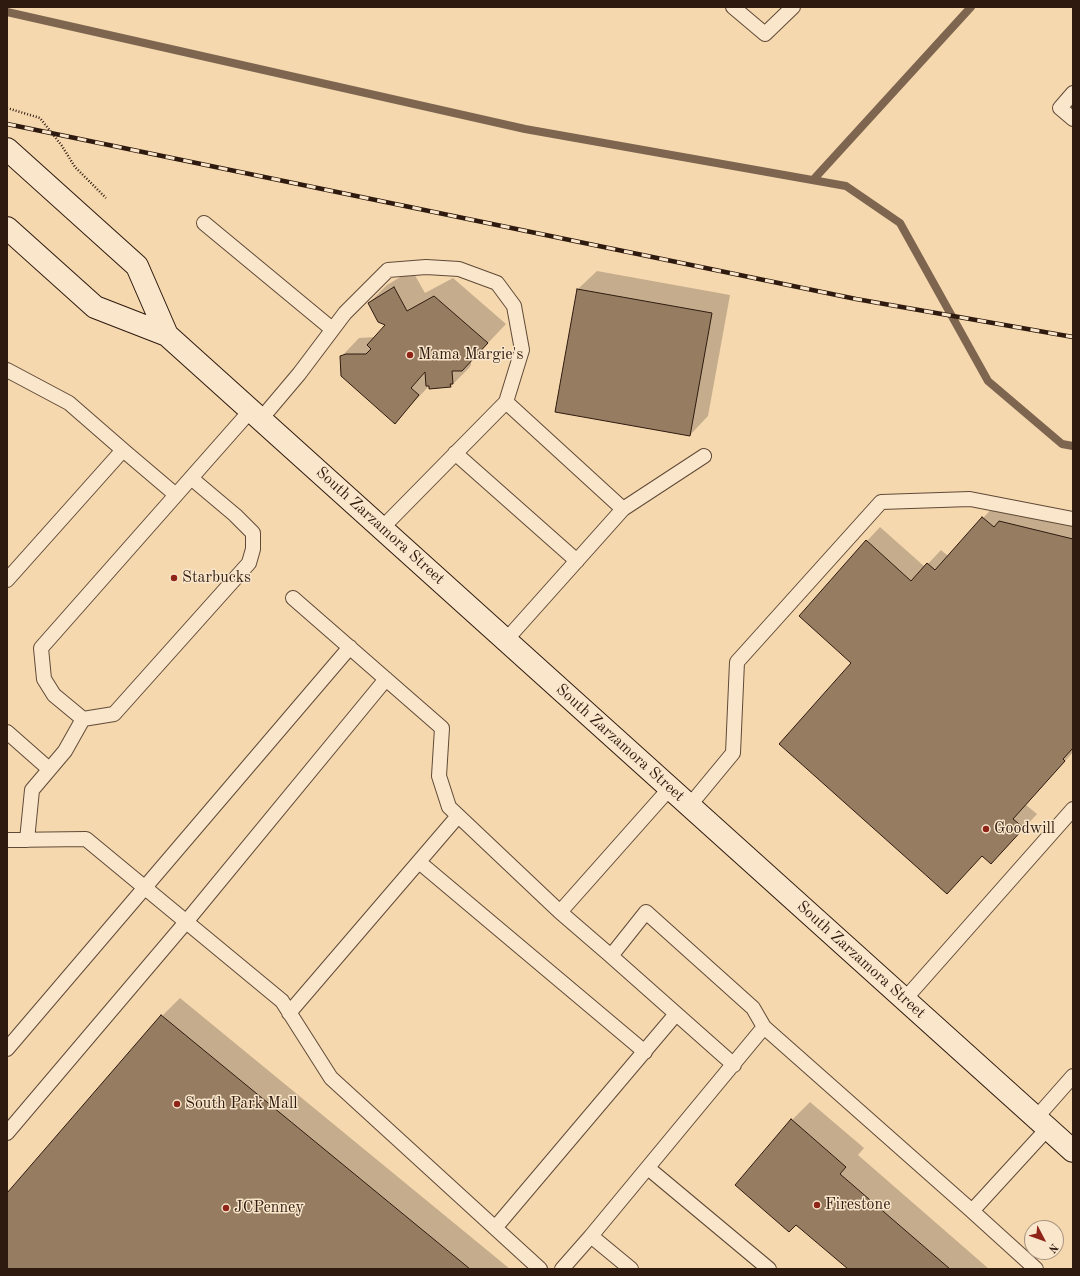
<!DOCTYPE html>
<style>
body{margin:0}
#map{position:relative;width:1080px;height:1276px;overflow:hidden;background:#f6d8af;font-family:"Old Standard TT",serif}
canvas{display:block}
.frame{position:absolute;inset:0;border:8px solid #2e1a0f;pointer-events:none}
.north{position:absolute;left:1024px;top:1220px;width:40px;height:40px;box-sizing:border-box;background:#f9e6cb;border:1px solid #a89480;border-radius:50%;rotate:131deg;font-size:11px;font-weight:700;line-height:16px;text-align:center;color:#2e1a0f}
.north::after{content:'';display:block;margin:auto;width:14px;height:18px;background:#8f2418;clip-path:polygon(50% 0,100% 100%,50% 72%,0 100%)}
</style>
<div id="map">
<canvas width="1080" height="1276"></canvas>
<div class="frame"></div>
<div class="north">N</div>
</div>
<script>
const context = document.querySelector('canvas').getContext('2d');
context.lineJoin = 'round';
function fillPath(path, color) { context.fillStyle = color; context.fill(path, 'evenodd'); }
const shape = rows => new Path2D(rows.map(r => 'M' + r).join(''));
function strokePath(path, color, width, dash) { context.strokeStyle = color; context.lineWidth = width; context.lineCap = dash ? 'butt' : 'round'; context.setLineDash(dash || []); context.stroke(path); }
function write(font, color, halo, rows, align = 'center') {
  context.font = font + ' "Old Standard TT",serif'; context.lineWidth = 3; context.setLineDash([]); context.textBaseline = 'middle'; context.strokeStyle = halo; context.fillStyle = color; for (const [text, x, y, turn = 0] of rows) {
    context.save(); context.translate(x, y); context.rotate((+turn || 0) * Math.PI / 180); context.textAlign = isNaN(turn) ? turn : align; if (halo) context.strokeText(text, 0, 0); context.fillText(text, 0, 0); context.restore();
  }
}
fillPath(shape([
 [412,270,425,293,453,278,506,324,471,361,471,365,469,368,450,387,430,385,395,422,341,357,359,338,376,337,386,325,369,303,387,285],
 [597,271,730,295,708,416,690,435,578,289],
 [997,503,1073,522,1073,752,1026,805,1037,814,1005,849,991,863,982,855,947,893,853,663,867,541,880,527,925,567,941,550,948,556],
 [180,998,510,1269,7,1269,7,1191,9,1192,162,1016],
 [810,1102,864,1148,858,1155,989,1269,849,1269,792,1120]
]), '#0003');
strokePath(shape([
 [7,12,525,129,846,186,900,223,988,381,1062,444,1073,446],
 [813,180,971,7]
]), '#7d654f', 8);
const building = shape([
 [394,287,407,311,434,296,488,343,462,371,452,371,453,384,450,384,451,387,429,389,429,386,426,386,425,372,411,388,419,395,395,424,341,376,340,356,346,354,366,354,371,349,367,345,385,325,378,322,368,303,394,287],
 [577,289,712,313,690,436,555,412,577,289],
 [982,517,994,527,999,521,1073,539,1073,748,1063,759,1065,761,1013,819,1024,828,991,864,982,856,947,894,779,744,851,663,799,616,866,540,911,581,927,563,935,570,982,517],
 [161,1015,470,1269,7,1269,7,1193,161,1015],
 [791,1119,846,1167,840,1174,950,1269,848,1269,796,1225,789,1232,735,1185,791,1119]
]);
fillPath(building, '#967d62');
strokePath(building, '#2e1a0f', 1);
const service = shape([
 [733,7,765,34,793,7],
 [1073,93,1060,108,1073,119],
 [204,223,332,329],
 [7,370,69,403,123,450,7,580],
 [261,419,299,374,345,313,388,270,426,267,459,269,497,283,514,306,522,350,506,402],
 [123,450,176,495],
 [455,453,577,561],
 [191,478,235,515,253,533,253,549,249,563,114,714,83,719,54,695,44,679,41,648,251,410],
 [623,509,704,456],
 [382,528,506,402,623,509,506,640],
 [293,598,442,728,439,776,449,807,560,912],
 [7,732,49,769],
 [690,805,733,753,737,662,881,502,970,499,1073,519],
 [7,840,86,839,282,1001,331,1078,540,1269],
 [27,840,32,790,65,751,83,719],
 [419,862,645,1052],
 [611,956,734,1065],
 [905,999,1073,809],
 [289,1013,458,816],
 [764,1027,972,1211,1048,1128],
 [7,1049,350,647],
 [1036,1118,1073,1076],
 [7,1133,186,922,386,679],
 [648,1168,769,1269],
 [972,1211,1036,1269],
 [495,1228,676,1014],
 [591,1236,764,1027,753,1008,646,912,611,956,560,912,670,788],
 [562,1269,591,1236,631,1269]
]);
const secondary = shape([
 [7,149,137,266,167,335],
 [7,228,95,307,167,335,1073,1151]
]);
strokePath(service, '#604a37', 16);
strokePath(secondary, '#2e1a0f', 24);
strokePath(shape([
 [7,108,40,118,62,146,75,167,106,198]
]), '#2e1a0f', 2.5, [1, 2]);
strokePath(service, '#f9e6cb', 14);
strokePath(secondary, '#f9e6cb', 22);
const rail = shape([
 [7,124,856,299,1073,337]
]);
strokePath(rail, '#2e1a0f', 4.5);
strokePath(rail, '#f9e6cb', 3, [9]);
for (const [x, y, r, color] of [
 [410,355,4,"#8f2418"],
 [174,578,4,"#8f2418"],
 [986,829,4,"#8f2418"],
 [177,1104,4,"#8f2418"],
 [817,1205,4,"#8f2418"],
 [226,1208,4,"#8f2418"]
]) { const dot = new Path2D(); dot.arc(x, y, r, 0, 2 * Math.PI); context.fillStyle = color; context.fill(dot); strokePath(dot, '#f9e6cb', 1.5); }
write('16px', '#2e1a0f', '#f9e6cb', [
 ["Mama Margie's",418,355],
 ["Starbucks",182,578],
 ["Goodwill",994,829],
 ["South Park Mall",185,1104],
 ["Firestone",825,1205],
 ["JCPenney",234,1208]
], 'left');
write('16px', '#2e1a0f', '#f9e6cb', [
 ["South Zarzamora Street",380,526,42],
 ["South Zarzamora Street",620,743,42],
 ["South Zarzamora Street",861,960,42]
]);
</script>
